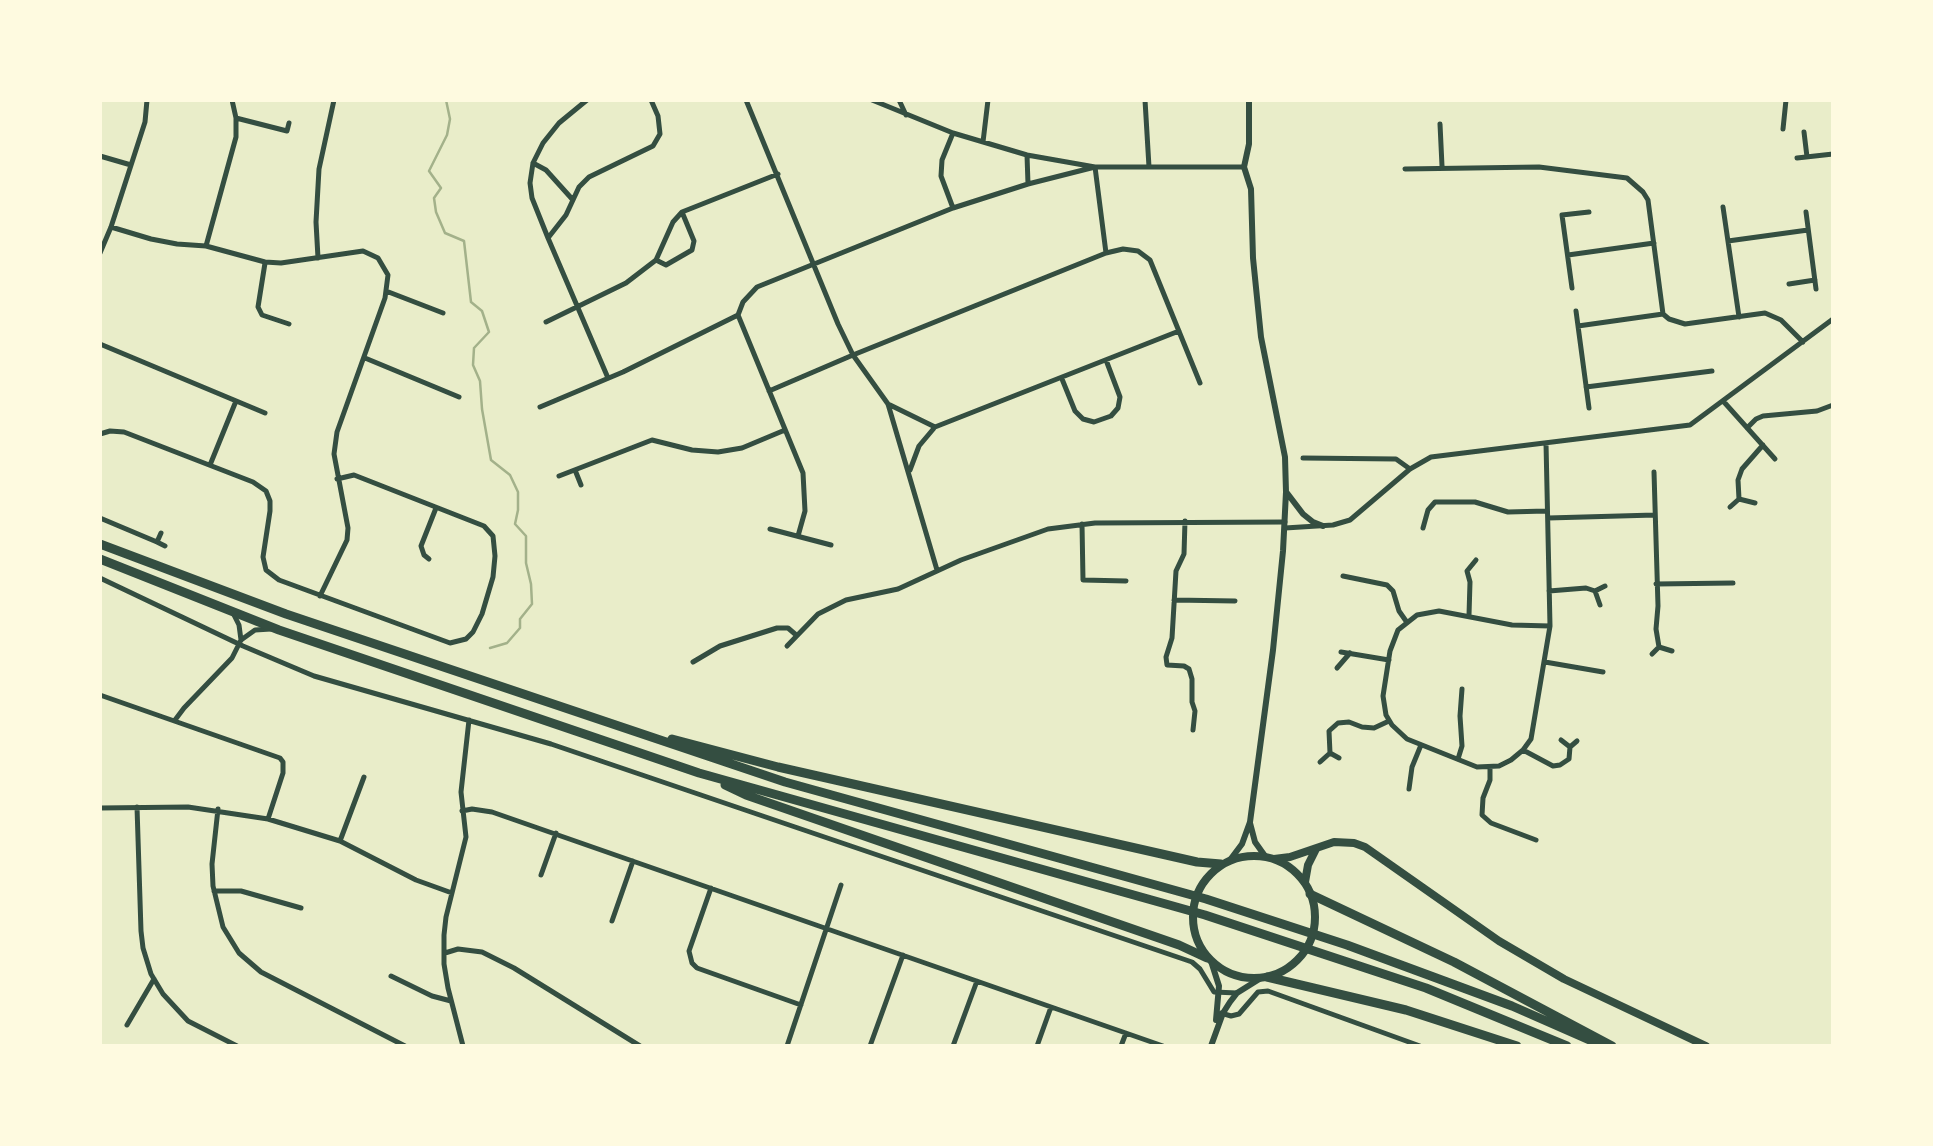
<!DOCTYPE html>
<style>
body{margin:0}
#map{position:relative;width:1933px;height:1146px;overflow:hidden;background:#e9edc9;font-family:Inter,sans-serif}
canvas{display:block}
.frame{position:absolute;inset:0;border:102px solid #fefae0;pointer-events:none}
</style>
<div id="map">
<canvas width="1933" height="1146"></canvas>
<div class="frame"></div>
</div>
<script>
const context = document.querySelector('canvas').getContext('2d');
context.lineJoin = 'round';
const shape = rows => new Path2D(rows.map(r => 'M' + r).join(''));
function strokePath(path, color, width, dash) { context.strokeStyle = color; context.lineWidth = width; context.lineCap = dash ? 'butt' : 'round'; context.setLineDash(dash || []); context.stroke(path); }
strokePath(shape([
 [446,100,450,119,447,135,429,171,441,188,434,198,436,212,445,233,464,241,471,302,482,311,489,332,474,348,473,365,480,381,482,409,491,460,510,475,518,492,518,510,515,524,526,536,526,563,531,584,532,604,520,619,520,628,507,643,490,648]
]), '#a3b18a', 2.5);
strokePath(shape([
 [587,100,559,123,543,143,533,163,530,183,532,198,548,238,608,378],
 [746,100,838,324,853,355,888,404,937,570],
 [872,100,953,133,1027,155,1095,167,1244,167],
 [899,100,906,115],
 [1145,100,1149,167],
 [236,118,287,131,289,123],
 [1440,124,1442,166],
 [1783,129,1786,100],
 [1804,132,1807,157],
 [953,133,942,160,941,176,953,208],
 [983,142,988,100],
 [1027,155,1028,184],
 [100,156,131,165],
 [1797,158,1833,154],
 [533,163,546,170,573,200],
 [1405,169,1539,167,1627,178,1643,192,1648,200,1663,314,1669,319,1685,324,1765,313,1781,320,1803,342],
 [1723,207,1739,317],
 [1806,212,1816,289],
 [111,227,151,239,177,244,206,246,265,262,281,263,363,251,378,258,388,275,385,298,337,432,334,454,348,528,347,540,320,596],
 [548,238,566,215,579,187,589,177,653,146,660,134,658,116,651,100],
 [1728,241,1808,230],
 [206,246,236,137,236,118,232,100],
 [100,253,111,227,145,122,147,100],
 [1568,255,1654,243],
 [318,258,316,222,319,169,334,100],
 [656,260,666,265,692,250,694,241,682,212],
 [265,263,258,307,262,315,289,324],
 [1789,284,1815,280],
 [1572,288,1562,215,1589,212],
 [386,291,443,313],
 [1576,311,1589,408],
 [738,315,803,473,805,511,798,536],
 [546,322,626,283,656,260,673,222,682,212,778,174],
 [1578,326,1663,314],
 [100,344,265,413],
 [365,358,459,397],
 [1062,379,1075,411,1083,419,1094,422,1111,416,1118,408,1120,397,1106,360],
 [1586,387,1712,371],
 [769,391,853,355,1106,253,1123,249,1138,251,1150,260,1200,383],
 [1724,402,1775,459],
 [888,404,935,427],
 [540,407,623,372,738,315,743,302,757,287,953,208,1028,184,1095,167,1106,253],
 [1747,428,1756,419,1763,416,1817,411,1833,405],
 [100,434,110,431,124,432,253,482,266,491,270,501,270,511,263,557,266,570,279,580,450,643,466,639,473,632,482,614,493,577,495,556,493,536,484,526,354,475,337,479],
 [1546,443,1550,626,1531,739,1523,750,1511,760,1499,766,1477,767,1407,739,1392,725,1386,715,1383,696,1390,651,1398,630,1417,615,1439,611,1512,625,1550,626],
 [1303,458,1396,459,1410,469],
 [210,465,236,401],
 [575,470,581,485],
 [910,470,919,446,935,427,1179,331],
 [1654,472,1658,606,1656,629,1659,647],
 [559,476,652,440,692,450,718,452,742,448,785,430],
 [1739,499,1738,480,1742,469,1763,445],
 [1730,507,1739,499,1755,503],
 [100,518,157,542],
 [1548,518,1655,515],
 [1185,521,1184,554,1176,571,1172,638,1166,657,1167,665,1184,666,1189,669,1192,679,1192,702,1195,711,1193,730],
 [1082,524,1083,580,1126,581],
 [1285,528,1333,525,1350,520,1410,469,1431,457,1690,425,1833,319],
 [1423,528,1428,510,1435,502,1475,502,1508,512,1546,511],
 [770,529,831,545],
 [161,533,157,542,165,546],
 [429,559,424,555,421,546,436,508],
 [1343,576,1387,585,1393,591,1399,611,1406,621],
 [100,578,243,646,314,676,551,744,1192,962,1200,969,1214,992,1237,993],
 [1656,584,1733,583],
 [1549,591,1586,588,1595,591],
 [1174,600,1235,601],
 [1600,605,1595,591,1605,586],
 [234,615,239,625,241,640],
 [1469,615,1470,582,1467,571,1476,560],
 [787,646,818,614,846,600,898,589,961,560,1048,529,1095,523,1285,522],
 [1341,652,1389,660],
 [1652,654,1659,647,1672,651],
 [693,662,720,646,777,628,788,628,795,634],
 [1545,662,1603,672],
 [1337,668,1350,653],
 [100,695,280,758,283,762,283,773,268,819],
 [175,720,184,708,232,658,241,640,255,630,271,629],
 [1561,740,1570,747,1577,741],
 [1523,750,1553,766,1560,765,1569,759,1570,747],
 [1330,753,1329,731,1338,723,1349,722,1362,727,1374,728,1389,721],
 [1458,759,1462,746,1460,716,1462,689],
 [1320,762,1330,753,1339,758],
 [1490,767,1490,780,1483,798,1482,815,1491,823,1536,840],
 [1409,789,1412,767,1421,745],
 [137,807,141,931,143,948,151,974,163,994,188,1021,237,1046],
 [100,808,188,807,268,819,340,841,416,880,452,893],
 [218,809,212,864,213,886,223,927,239,953,261,972,405,1046],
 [462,811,472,809,492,812,1163,1046],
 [340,841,364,777],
 [541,875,556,833],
 [711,888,689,951,692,963,697,968,801,1005],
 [214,891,241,891,301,908],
 [612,921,633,861],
 [445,953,458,949,482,952,514,968,640,1046],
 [391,976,432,996,451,1001],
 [1221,1013,1231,1016,1239,1014,1258,992,1268,991,1420,1046],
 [127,1025,154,979],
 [463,1046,448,988,444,964,444,935,446,917,466,837,461,792,469,720],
 [787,1046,841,885],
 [870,1046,903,955],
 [953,1046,977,981],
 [1037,1046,1051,1007],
 [1121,1046,1126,1033]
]), '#344e41', 5);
strokePath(shape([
 [1287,493,1303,514,1313,522,1323,526],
 [1250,823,1255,842,1265,856],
 [1230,860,1242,844,1250,822,1273,650,1283,551,1286,492,1285,457,1261,337,1253,258,1251,189,1244,167,1249,144,1249,100],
 [1211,961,1219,986,1216,1020],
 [1211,1046,1223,1013,1230,1002,1237,993,1261,978]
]), '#344e41', 6);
strokePath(shape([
 '1193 917a61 61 0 1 1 122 0a61 61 0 1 1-122 0Z',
 [1274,859,1290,857,1334,842,1354,843,1365,847,1499,941,1564,979,1706,1046],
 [1305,882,1308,865,1316,849]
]), '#344e41', 8);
strokePath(shape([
 [100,544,286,614,785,782,1206,899,1347,945,1512,1006,1603,1046],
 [100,559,279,630,699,773,1205,915,1426,988,1567,1046],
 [672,739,778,767,1197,862,1221,864],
 [725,785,746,795,1179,945,1207,958],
 [1310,894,1454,962,1612,1046],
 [1267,977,1406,1010,1517,1046]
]), '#344e41', 9);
</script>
